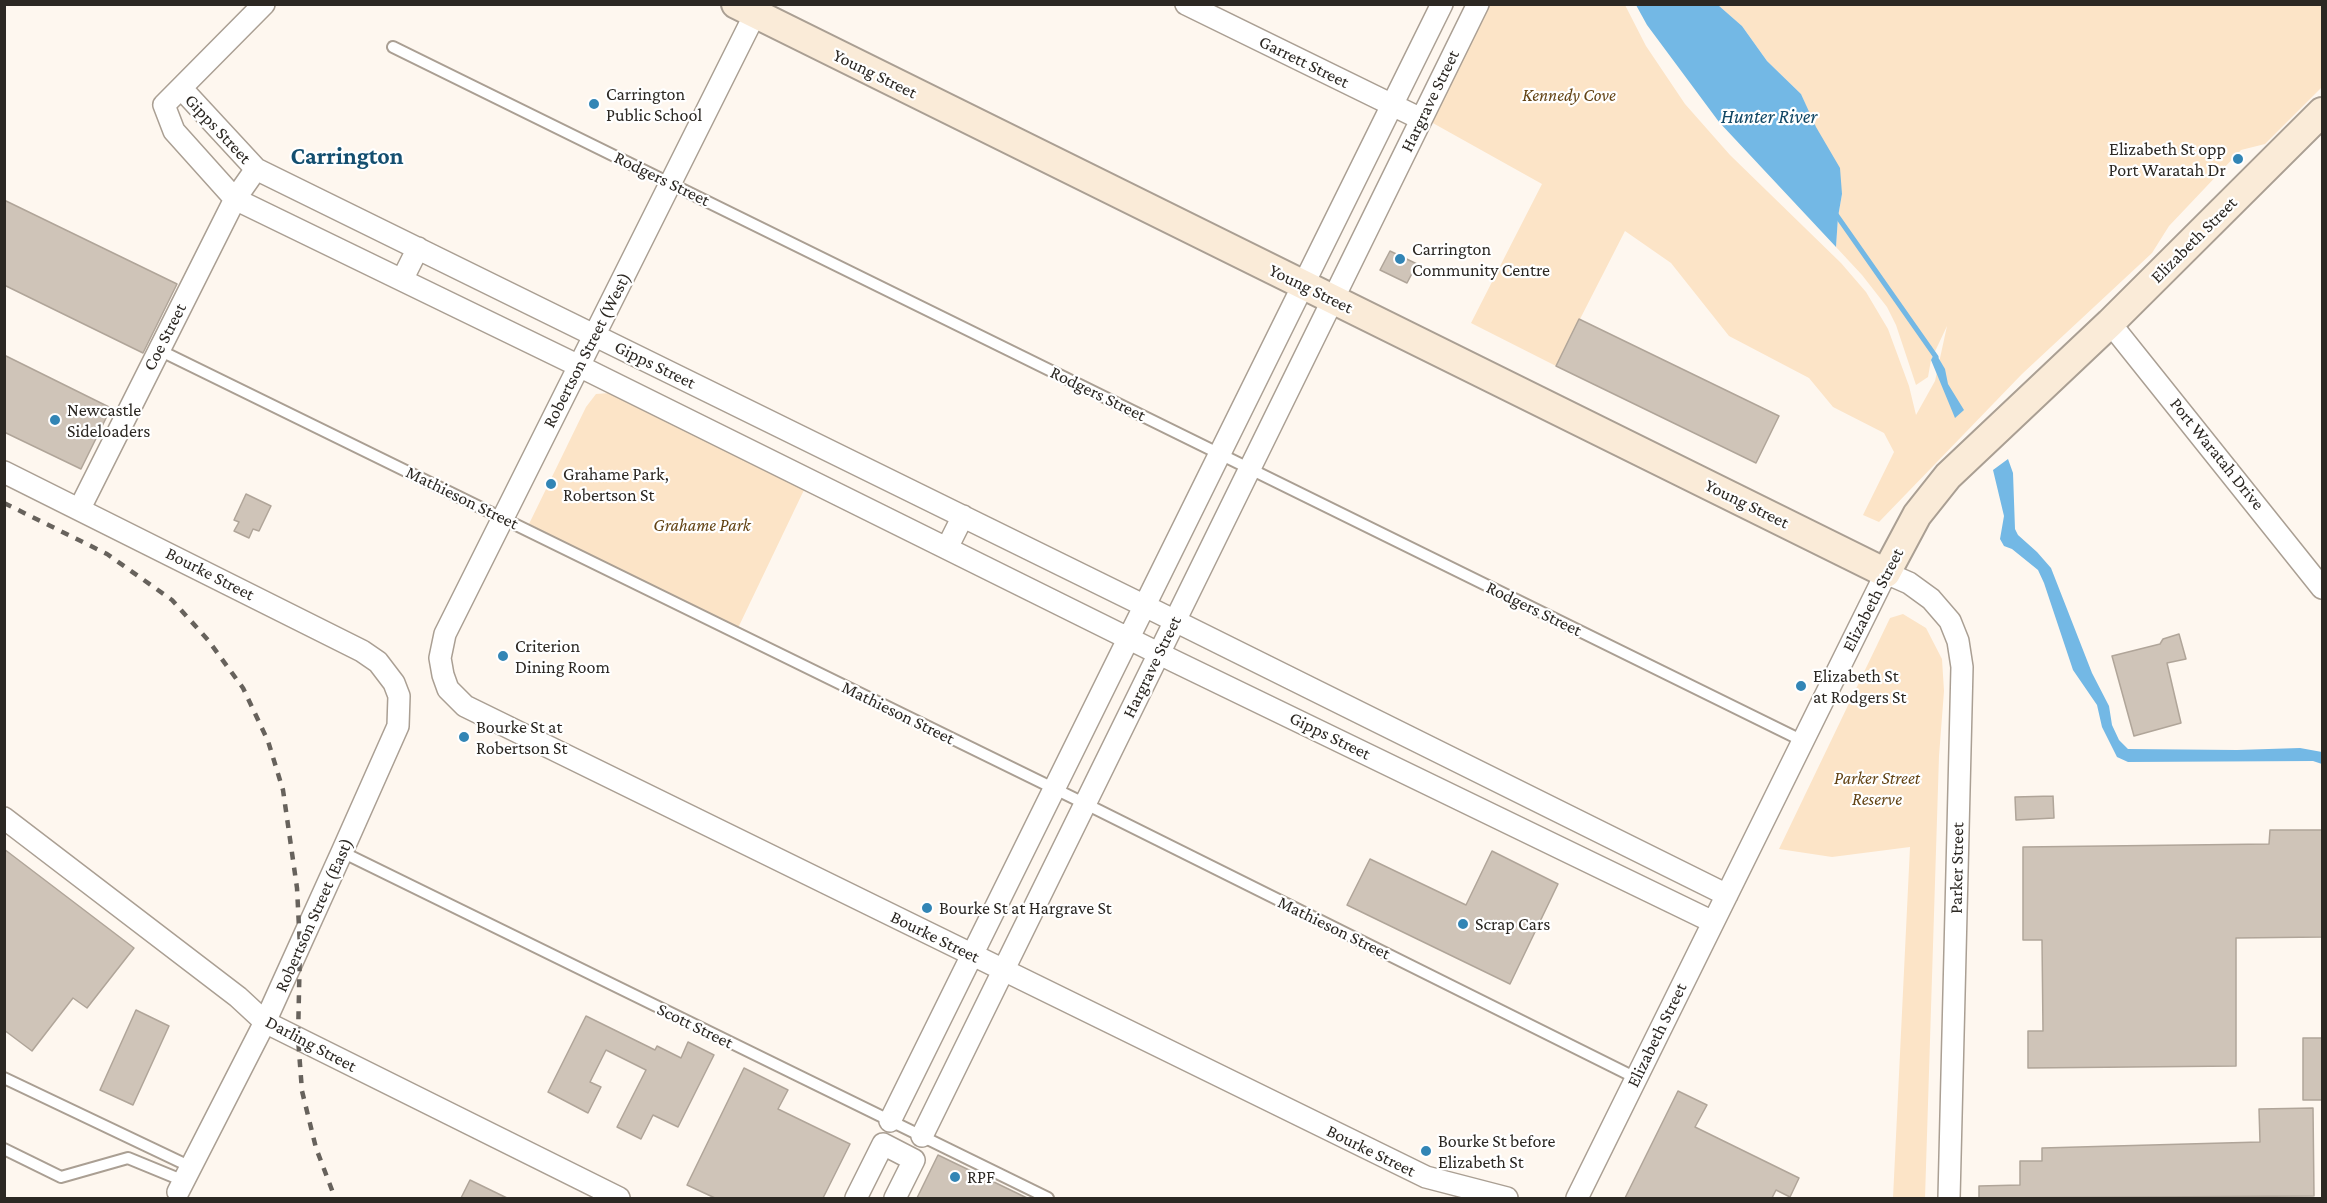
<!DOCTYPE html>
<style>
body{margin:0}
#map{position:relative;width:2327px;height:1203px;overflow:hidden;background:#fef7ef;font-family:"Crimson Pro",serif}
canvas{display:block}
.frame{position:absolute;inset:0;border:6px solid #2c2823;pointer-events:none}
</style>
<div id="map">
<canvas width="2327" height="1203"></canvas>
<div class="frame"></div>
</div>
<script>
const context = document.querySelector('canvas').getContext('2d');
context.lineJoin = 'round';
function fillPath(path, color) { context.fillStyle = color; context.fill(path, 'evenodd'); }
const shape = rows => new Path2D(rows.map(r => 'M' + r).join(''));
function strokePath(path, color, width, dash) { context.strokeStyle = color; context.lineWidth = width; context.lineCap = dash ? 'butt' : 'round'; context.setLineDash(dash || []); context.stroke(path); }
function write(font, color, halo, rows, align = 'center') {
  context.font = font + ' "Crimson Pro",serif'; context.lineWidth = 4.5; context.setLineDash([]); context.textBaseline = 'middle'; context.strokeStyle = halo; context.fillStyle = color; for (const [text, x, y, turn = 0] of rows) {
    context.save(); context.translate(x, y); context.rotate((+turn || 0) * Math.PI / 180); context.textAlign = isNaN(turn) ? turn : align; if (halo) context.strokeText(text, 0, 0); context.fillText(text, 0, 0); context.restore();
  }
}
fillPath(shape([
 [1487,5,1625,5,1646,46,1685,104,1730,155,1841,263,1866,292,1888,329,1909,386,1916,415,1935,381,1947,326,1931,360,1928,377,1916,385,1896,325,1887,307,1862,275,1836,247,1838,217,1842,194,1801,94,1767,61,1742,26,1718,5,2322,5,2322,87,2265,144,2241,150,2169,226,2152,253,2022,374,1879,522,1863,515,1894,452,1884,433,1833,407,1809,378,1729,336,1671,263,1625,231,1556,366,1471,323,1542,184,1431,122],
 [610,393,804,490,738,628,529,524,586,407,596,394],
 [1903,614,1926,628,1942,659,1944,691,1939,756,1925,1198,1893,1198,1910,847,1832,857,1779,849,1890,618]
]), '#fce4c7');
fillPath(shape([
 [1636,5,1718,5,1742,26,1767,61,1801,94,1816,127,1840,168,1842,194,1838,217,1836,247,1719,122,1647,25],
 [1935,352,1945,369,1948,384,1964,410,1955,418,1931,360],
 [2008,459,2013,473,2015,529,2018,535,2037,552,2051,568,2092,673,2109,706,2112,725,2119,740,2128,749,2237,750,2300,748,2322,752,2322,764,2313,761,2128,762,2117,757,2102,727,2097,705,2073,670,2044,583,2038,570,2012,549,2004,546,2000,539,2004,516,1993,470]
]), '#73b8e5');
strokePath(shape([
 [1835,213,1936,357]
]), '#73b8e5', 5);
const building = shape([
 [4,200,177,284,143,353,4,285,4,200],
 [1390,251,1417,264,1407,283,1380,270,1390,251],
 [1579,319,1779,416,1756,463,1556,366,1579,319],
 [4,355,111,408,81,469,4,432,4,355],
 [246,494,271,506,259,531,253,529,249,538,234,531,239,522,234,520,246,494],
 [2179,634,2186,659,2167,663,2181,723,2134,736,2112,656,2160,644,2163,639,2179,634],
 [2053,796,2054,818,2016,820,2015,797,2053,796],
 [2270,830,2322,830,2322,937,2236,938,2236,1066,2028,1068,2028,1031,2043,1031,2042,940,2023,940,2023,847,2269,844,2270,830],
 [4,849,134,948,87,1008,73,998,32,1051,4,1030,4,849],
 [1492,851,1558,884,1510,984,1347,905,1370,859,1466,905,1492,851],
 [136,1010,169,1026,133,1105,100,1090,136,1010],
 [586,1016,655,1050,657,1046,681,1058,688,1042,714,1055,678,1127,653,1115,641,1139,617,1127,646,1070,606,1050,590,1082,601,1087,588,1113,548,1092,586,1016],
 [2303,1038,2322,1038,2322,1100,2303,1100,2303,1038],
 [744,1068,788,1090,778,1109,850,1144,823,1198,715,1198,687,1185,744,1068],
 [1678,1091,1707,1105,1695,1127,1799,1178,1790,1197,1776,1190,1772,1198,1625,1198,1678,1091],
 [2313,1108,2314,1196,1979,1198,1979,1186,2020,1185,2020,1161,2042,1161,2042,1148,2260,1142,2259,1109,2313,1108],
 [938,1155,1027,1198,917,1198,938,1155],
 [470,1180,507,1198,461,1198,470,1180]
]);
fillPath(building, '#cfc4b8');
strokePath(building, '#b0a599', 1.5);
const service = shape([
 [393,47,1803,741],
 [159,350,1100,811,1636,1078],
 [342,852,1048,1198],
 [4,1078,191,1167],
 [4,1149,61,1177,128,1158,184,1181]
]);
const minor = shape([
 [264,4,164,105,174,131,235,199,579,366,1174,661,1713,922],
 [1186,4,1421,119],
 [755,14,445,634,440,658,443,675,448,689,465,706,1426,1177,1507,1198],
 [181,88,256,169,1145,606,1727,895],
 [402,280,418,248],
 [2110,323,2322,588],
 [4,472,362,651,378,662,394,683,399,696,398,726,342,852,265,1022,178,1192],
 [80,508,235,199,256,169],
 [947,548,963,516],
 [4,818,238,997,265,1022,619,1198],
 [890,1121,1442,4],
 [922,1136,1478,4],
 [856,1198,883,1144,914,1160,895,1198],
 [1577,1198,1886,573,1909,583,1931,599,1950,621,1958,641,1962,667,1949,1198]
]);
const secondary = shape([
 [736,4,1886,573,1917,515,1948,476,2110,323,2322,112]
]);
strokePath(service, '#aa9f93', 14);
strokePath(minor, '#aa9f93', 24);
strokePath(secondary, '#aa9f93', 32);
strokePath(service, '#fff', 10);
strokePath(minor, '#fff', 21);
strokePath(secondary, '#faebd8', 28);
strokePath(shape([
 [4,503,107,554,172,600,208,640,243,688,268,741,283,790,297,888,300,947,298,1038,302,1091,316,1148,335,1198]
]), '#67625c', 4.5, [8, 8]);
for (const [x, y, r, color] of [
 [594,104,6,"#3285b5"],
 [2238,159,6,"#3285b5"],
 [1400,259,6,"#3285b5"],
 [55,420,6,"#3285b5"],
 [551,484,6,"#3285b5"],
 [503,656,6,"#3285b5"],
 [1801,686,6,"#3285b5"],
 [464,737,6,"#3285b5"],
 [927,908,6,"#3285b5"],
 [1463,924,6,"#3285b5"],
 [1426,1151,6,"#3285b5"],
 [955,1177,6,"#3285b5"]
]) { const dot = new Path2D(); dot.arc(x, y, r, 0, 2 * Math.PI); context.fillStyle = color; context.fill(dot); strokePath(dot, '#fff', 2); }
write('18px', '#2c2823', '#fff', [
 ["Garrett Street",1304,62,26],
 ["Young Street",875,74,26],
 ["Hargrave Street",1430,101,-64],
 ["Gipps Street",218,129,47],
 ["Rodgers Street",662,179,26],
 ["Elizabeth Street",2194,240,-45],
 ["Young Street",1311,289,26],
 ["Coe Street",165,337,-63],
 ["Robertson Street (West)",587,350,-63],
 ["Gipps Street",655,365,26],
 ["Rodgers Street",1098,394,26],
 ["Port Waratah Drive",2217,454,51],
 ["Mathieson Street",462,498,26],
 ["Young Street",1747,504,26],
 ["Bourke Street",210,574,27],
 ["Elizabeth Street",1873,600,-63],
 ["Rodgers Street",1534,609,26],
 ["Hargrave Street",1152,667,-64],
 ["Mathieson Street",898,713,26],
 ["Gipps Street",1330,736,26],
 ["Parker Street",1957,868,-89],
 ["Robertson Street (East)",314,915,-66],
 ["Mathieson Street",1334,928,26],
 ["Bourke Street",935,937,26],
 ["Scott Street",695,1026,26],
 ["Elizabeth Street",1657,1035,-64],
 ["Darling Street",311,1044,28],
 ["Bourke Street",1371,1151,26]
]);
write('18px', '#2c2823', '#fff', [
 ["Carrington",606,94],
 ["Public School",606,115],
 ["Elizabeth St opp",2226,149,"right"],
 ["Port Waratah Dr",2226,170,"right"],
 ["Carrington",1412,249],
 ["Community Centre",1412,270],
 ["Newcastle",67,410],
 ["Sideloaders",67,431],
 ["Grahame Park,",563,474],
 ["Robertson St",563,495],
 ["Criterion",515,646],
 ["Dining Room",515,667],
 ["Elizabeth St",1813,676],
 ["at Rodgers St",1813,697],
 ["Bourke St at",476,727],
 ["Robertson St",476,748],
 ["Bourke St at Hargrave St",939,908],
 ["Scrap Cars",1475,924],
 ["Bourke St before",1438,1141],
 ["Elizabeth St",1438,1162],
 ["RPF",967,1177]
], 'left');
write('italic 18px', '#634314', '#fff', [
 ["Kennedy Cove",1569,95],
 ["Grahame Park",702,525],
 ["Parker Street",1877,778],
 ["Reserve",1877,799]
]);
write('italic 20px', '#104765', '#fff', [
 ["Hunter River",1769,117]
]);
write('bold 24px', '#144f70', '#fff', [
 ["Carrington",347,157]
]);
</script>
